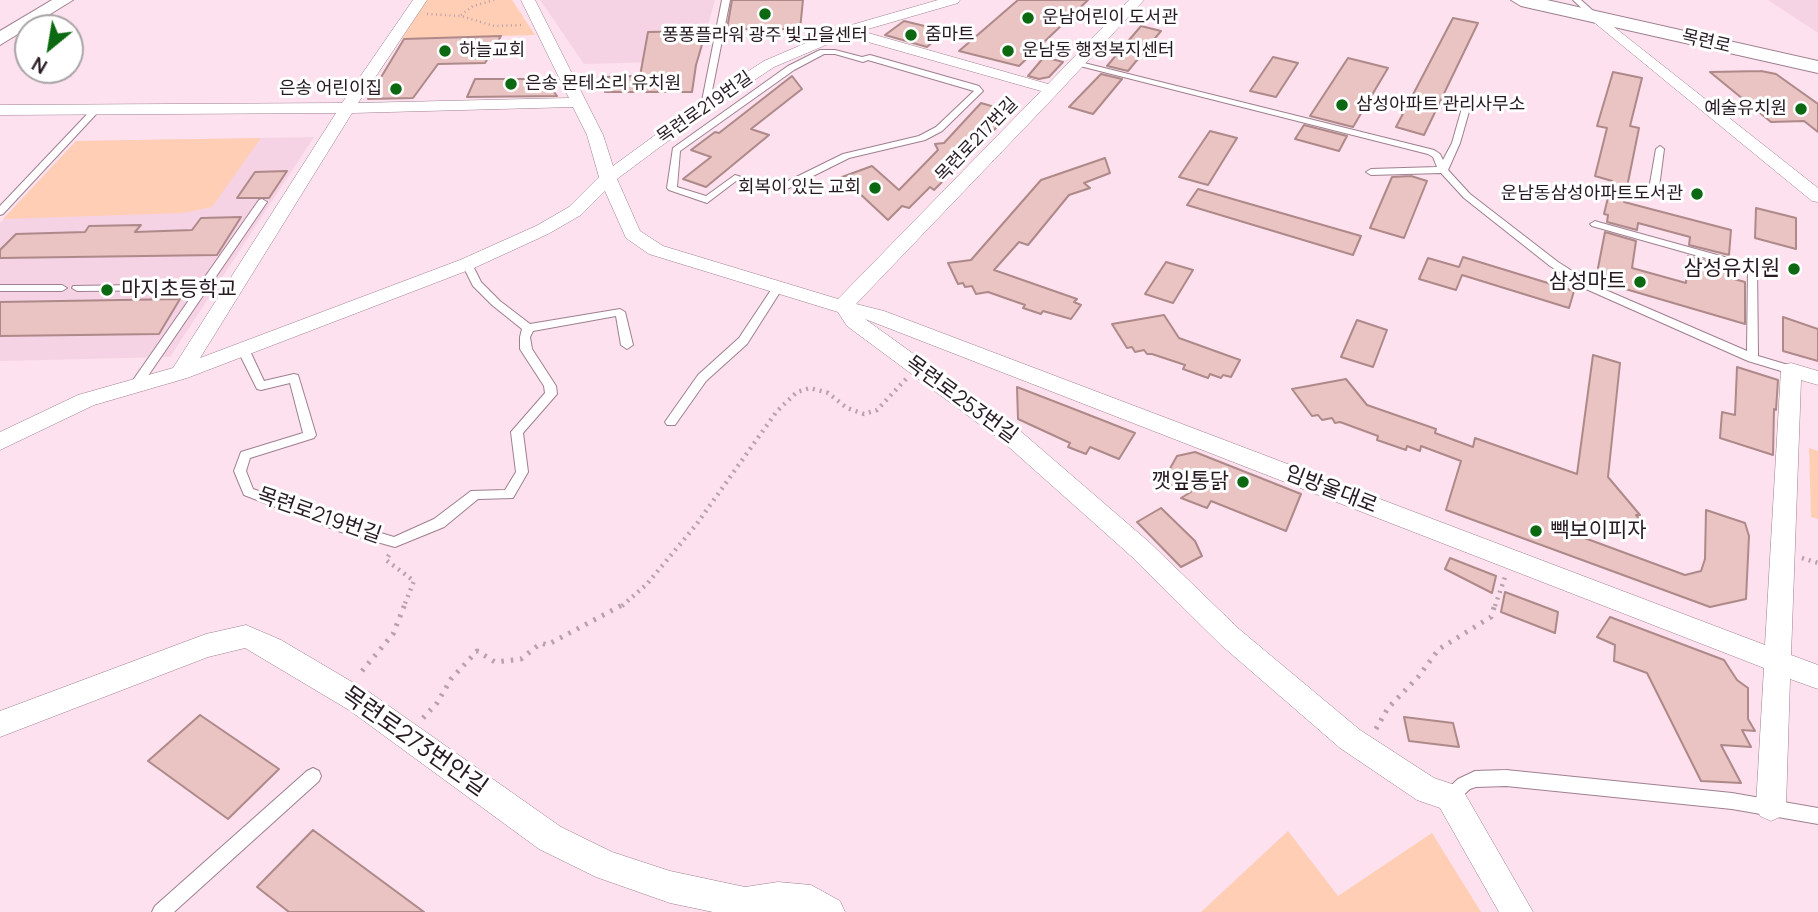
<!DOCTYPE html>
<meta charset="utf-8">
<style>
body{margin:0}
#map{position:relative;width:1818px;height:912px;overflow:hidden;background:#fde1ee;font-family:Manrope,sans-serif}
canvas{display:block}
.north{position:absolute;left:14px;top:14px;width:70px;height:70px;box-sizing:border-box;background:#fff;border:2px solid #a9a4a6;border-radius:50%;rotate:210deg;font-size:19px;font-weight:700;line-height:28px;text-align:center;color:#271b21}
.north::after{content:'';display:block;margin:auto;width:24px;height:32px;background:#0c6912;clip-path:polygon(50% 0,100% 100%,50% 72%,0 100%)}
</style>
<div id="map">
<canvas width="1818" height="912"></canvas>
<div class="north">N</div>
</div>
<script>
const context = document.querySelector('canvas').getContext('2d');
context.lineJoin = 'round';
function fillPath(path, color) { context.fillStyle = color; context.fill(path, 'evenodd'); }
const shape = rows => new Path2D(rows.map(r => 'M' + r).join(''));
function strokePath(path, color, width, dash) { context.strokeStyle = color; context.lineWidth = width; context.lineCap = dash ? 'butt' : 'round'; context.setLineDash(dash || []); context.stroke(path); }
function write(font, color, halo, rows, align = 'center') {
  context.font = font + ' Manrope,"Noto Sans KR",sans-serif'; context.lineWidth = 6; context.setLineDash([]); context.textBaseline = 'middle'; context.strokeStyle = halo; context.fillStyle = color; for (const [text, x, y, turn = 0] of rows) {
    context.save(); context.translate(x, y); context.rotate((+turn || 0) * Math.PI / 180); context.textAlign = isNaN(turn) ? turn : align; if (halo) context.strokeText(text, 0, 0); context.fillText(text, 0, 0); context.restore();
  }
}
fillPath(shape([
 [540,0,715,0,698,61,584,64],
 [1768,0,1818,0,1818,33,1815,31],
 [314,137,170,357,0,361,0,223,76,141]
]), '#f6d3e4');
fillPath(shape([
 [426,0,512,0,535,35,402,39],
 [261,138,212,207,183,213,3,219,76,141],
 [1809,448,1818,451,1818,519,1811,517],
 [1288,831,1338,896,1432,833,1481,912,1201,912]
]), '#ffceb4');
const building = shape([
 [732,0,803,0,800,29,727,29,732,0],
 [1018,0,1088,0,1019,66,959,51,1018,0],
 [1453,18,1478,23,1424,135,1396,127,1453,18],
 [904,21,945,31,927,47,885,35,904,21],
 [1141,26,1161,31,1128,71,1107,66,1141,26],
 [706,31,696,65,692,92,605,92,604,77,640,76,648,32,706,31],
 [501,36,485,63,438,64,413,98,368,99,404,39,501,36],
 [1044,57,1063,62,1049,77,1039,79,1028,76,1044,57],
 [1273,57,1298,63,1276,97,1250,91,1273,57],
 [1348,58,1388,68,1353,127,1310,116,1348,58],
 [1761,71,1776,74,1818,104,1818,132,1804,121,1771,122,1710,72,1761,71],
 [1613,72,1642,78,1630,126,1639,128,1624,202,1731,230,1729,255,1689,245,1690,237,1638,223,1637,230,1607,222,1608,215,1604,214,1612,181,1595,176,1607,128,1597,126,1613,72],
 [1101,74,1122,79,1093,114,1069,107,1101,74],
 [792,76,802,89,751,129,769,135,706,187,683,179,711,157,691,150,715,132,719,133,792,76],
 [475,79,544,79,557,96,467,97,475,79],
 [981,103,1012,112,934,190,930,187,909,208,902,206,888,220,842,177,872,166,899,190,938,150,935,144,944,143,981,103],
 [1304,125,1347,136,1339,151,1295,139,1304,125],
 [1210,131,1237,138,1208,185,1179,177,1210,131],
 [1105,158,1110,173,1084,183,1090,188,1069,195,1028,245,1019,242,994,270,1077,299,1074,302,1081,305,1071,319,1043,311,1041,314,1023,308,1025,305,988,292,976,294,972,286,965,287,963,283,958,284,948,263,971,260,1041,180,1105,158],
 [287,171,269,198,237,198,255,172,287,171],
 [1411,176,1427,181,1404,238,1370,228,1392,177,1411,176],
 [1198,189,1361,236,1353,255,1187,205,1198,189],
 [1756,208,1796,218,1796,249,1755,238,1756,208],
 [241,217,217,255,0,258,0,250,16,234,85,232,89,226,141,225,135,232,192,230,201,218,241,217],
 [1605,232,1636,241,1632,268,1686,283,1688,256,1728,267,1727,277,1745,282,1745,324,1622,288,1604,279,1598,268,1605,232],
 [1463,257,1574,291,1569,308,1462,275,1456,290,1419,279,1428,258,1459,267,1463,257],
 [1166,262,1193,270,1173,303,1145,294,1166,262],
 [180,299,159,334,0,336,0,302,180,299],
 [1164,315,1179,338,1240,360,1231,377,1223,375,1221,378,1210,374,1208,378,1183,369,1185,365,1152,354,1147,354,1144,350,1135,352,1132,347,1127,348,1112,324,1164,315],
 [1783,317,1818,329,1818,361,1783,351,1783,317],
 [1357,320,1387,330,1373,367,1341,357,1357,320],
 [1593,355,1620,363,1608,477,1640,515,1636,515,1641,521,1571,533,1685,575,1701,571,1705,559,1706,510,1745,523,1749,536,1746,599,1710,607,1446,510,1461,461,1421,446,1420,451,1407,446,1406,450,1377,440,1378,436,1340,422,1335,423,1332,418,1322,420,1318,415,1312,416,1292,389,1346,379,1367,405,1436,429,1435,433,1473,447,1475,438,1577,474,1593,355],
 [1737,367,1778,380,1776,410,1774,409,1773,455,1720,438,1722,412,1735,415,1737,367],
 [1017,387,1079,411,1135,433,1119,459,1090,447,1086,454,1068,447,1070,443,1018,419,1017,387],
 [1195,452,1301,494,1286,531,1211,501,1207,508,1181,498,1191,492,1163,481,1177,456,1195,452],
 [1161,508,1195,541,1202,556,1181,567,1137,522,1161,508],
 [1450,558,1496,576,1492,593,1445,569,1450,558],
 [1505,592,1558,612,1555,633,1501,612,1505,592],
 [1610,617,1724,660,1737,680,1748,688,1748,719,1755,731,1742,730,1751,747,1721,745,1741,783,1701,781,1647,673,1614,661,1615,645,1597,637,1610,617],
 [200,715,279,769,228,819,148,761,200,715],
 [1404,717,1453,723,1459,747,1409,741,1404,717],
 [313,830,424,912,289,912,257,887,313,830]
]);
fillPath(building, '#eac3c3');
strokePath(building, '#ae8989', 2);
const service = shape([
 [722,0,730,0,709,106,705,109,701,106,722,0],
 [1573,0,1581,0,1599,16,1592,18,1573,0],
 [820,50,835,50,862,57,870,55,979,86,983,91,942,131,925,140,849,158,785,190,766,191,736,181,707,203,669,190,667,188,673,148,788,66,820,50],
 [824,54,835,54,863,62,868,60,974,91,936,127,919,136,843,154,780,185,767,185,735,175,706,196,677,187,680,151,794,70,824,54],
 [1076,61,1434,150,1440,154,1443,160,1452,143,1464,101,1471,99,1472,101,1460,143,1448,170,1470,194,1558,262,1594,285,1747,351,1748,270,1592,226,1590,224,1595,221,1598,222,1757,266,1758,356,1795,367,1797,370,1791,374,1748,361,1586,289,1550,266,1464,198,1441,173,1371,175,1366,172,1371,169,1437,167,1433,157,1428,154,1076,65,1076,61],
 [93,108,100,110,3,214,0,215,0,206,93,108],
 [1660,146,1664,149,1658,195,1653,198,1648,195,1656,149,1660,146],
 [262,199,267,202,139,389,131,389,129,386,131,383,196,290,77,291,72,288,73,286,200,284,259,200,262,199],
 [467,261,472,264,481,282,500,301,530,324,620,309,625,312,633,345,627,349,621,345,616,316,533,331,530,337,532,349,556,386,557,394,523,433,528,472,513,498,478,499,444,527,395,547,341,532,244,495,234,471,241,452,303,433,290,383,261,390,257,389,237,349,243,345,249,349,264,381,294,374,298,375,316,435,314,438,250,458,246,471,253,489,348,523,394,537,434,519,471,491,505,490,516,472,511,432,545,393,544,386,520,349,520,337,522,329,492,305,473,286,462,264,467,261],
 [0,285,62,285,67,288,62,291,0,291,0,285],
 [777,286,782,289,747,344,706,381,675,425,667,425,665,422,667,419,698,375,739,338,773,287,777,286],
 [313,768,319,771,321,776,319,781,174,912,152,912,155,906,307,771,313,768],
 [1506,770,1732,793,1818,808,1818,824,1732,809,1506,786,1476,787,1470,789,1456,802,1450,805,1444,802,1442,797,1444,792,1458,779,1475,771,1506,770]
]);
const minor = shape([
 [413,0,427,0,358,103,569,98,521,0,535,0,603,135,613,166,699,103,764,61,841,28,938,0,960,0,958,3,861,31,1048,84,1129,0,1144,0,1058,93,856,304,884,311,1765,645,1781,370,1784,365,1791,363,1818,371,1818,385,1801,380,1791,655,1818,665,1818,689,1790,679,1786,806,1782,816,1771,821,1760,816,1756,806,1764,668,865,319,1018,429,1149,542,1239,629,1360,730,1434,778,1461,787,1533,912,1499,912,1440,808,1417,800,1340,748,1221,645,1131,556,1002,441,847,326,838,312,649,254,626,238,605,191,581,215,548,234,474,268,187,378,94,405,0,450,0,432,78,395,173,368,336,113,0,115,0,105,342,103,413,0],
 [847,36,1041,91,838,299,663,246,640,231,617,179,711,109,774,67,847,36],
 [573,107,587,135,599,177,569,207,536,226,460,260,200,358,352,113,573,107],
 [1595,12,1818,188,1818,202,1812,201,1590,19,1590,13,1595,12],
 [246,625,281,640,369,692,561,827,612,852,670,871,745,887,778,882,811,885,840,901,845,912,713,912,670,903,596,877,539,849,349,710,245,648,208,657,0,737,0,711,206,634,246,625]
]);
const tertiary = shape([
 [52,0,73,0,0,45,0,31,52,0]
]);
const secondary = shape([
 [1511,0,1547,0,1818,61,1818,73,1521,6,1511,0]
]);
strokePath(service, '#9f7f8f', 2);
strokePath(minor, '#9f7f8f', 1);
strokePath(tertiary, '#9f7f8f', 2);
strokePath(secondary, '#9f7f8f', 2);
strokePath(shape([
 [427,14,461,16,494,26,522,25],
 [461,15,473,6,494,0]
]), '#b8a1ac', 2.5, [1, 3.5]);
strokePath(shape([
 [389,555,386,560,414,581,404,606],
 [1802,558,1818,563],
 [622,606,647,584,696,525,777,411,797,392,810,388,828,393,847,408,864,414,877,410,906,379],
 [1495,606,1505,577]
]), '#b8a1ac', 4.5, [2, 5]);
strokePath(shape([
 [362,671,393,634,405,604],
 [423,718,437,703,451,679,477,651,495,662,521,659,541,643,547,645,624,604],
 [1376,729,1388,708,1418,677,1439,649,1491,617,1495,604]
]), '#b8a1ac', 5, [2.5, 7]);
fillPath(service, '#fff');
fillPath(minor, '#fff');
fillPath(tertiary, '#fff');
fillPath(secondary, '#fff');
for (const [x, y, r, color] of [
 [765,14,7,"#0c6912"],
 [1028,18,7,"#0c6912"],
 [911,35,7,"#0c6912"],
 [445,51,7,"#0c6912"],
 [1008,51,7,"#0c6912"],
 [511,84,7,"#0c6912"],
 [396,89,7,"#0c6912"],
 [1342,105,7,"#0c6912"],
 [1801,109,7,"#0c6912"],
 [875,188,7,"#0c6912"],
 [1697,194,7,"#0c6912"],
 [1794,269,7,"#0c6912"],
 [1640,282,7,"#0c6912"],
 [107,290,7,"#0c6912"],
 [1243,482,7,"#0c6912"],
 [1536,531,7,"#0c6912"]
]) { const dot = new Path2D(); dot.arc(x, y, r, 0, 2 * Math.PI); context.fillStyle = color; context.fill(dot); strokePath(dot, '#fff', 2.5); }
write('18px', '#271b21', '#fff', [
 ["운남어린이 도서관",1042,18],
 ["줌마트",925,35],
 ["퐁퐁플라워 광주 빛고을센터",765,36,"center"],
 ["하늘교회",459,51],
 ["운남동 행정복지센터",1022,51],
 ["은송 몬테소리 유치원",525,84],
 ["은송 어린이집",382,89,"right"],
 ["삼성아파트 관리사무소",1356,105],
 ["예술유치원",1787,109,"right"],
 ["회복이 있는 교회",861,188,"right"],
 ["운남동삼성아파트도서관",1683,194,"right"]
], 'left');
write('18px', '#271b21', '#fff', [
 ["목련로",1706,42,13],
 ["목련로219번길",705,108,-35],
 ["목련로217번길",977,140,-46]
]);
write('21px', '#271b21', '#fff', [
 ["삼성유치원",1780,269],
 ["삼성마트",1626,282],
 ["마지초등학교",121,290,"left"],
 ["깻잎통닭",1229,482],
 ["빽보이피자",1550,531,"left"]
], 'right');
write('21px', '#271b21', '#fff', [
 ["목련로253번길",961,400,36],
 ["임방울대로",1331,490,21],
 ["목련로219번길",319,516,19]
]);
write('24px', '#271b21', '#fff', [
 ["목련로273번안길",414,742,35]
]);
</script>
